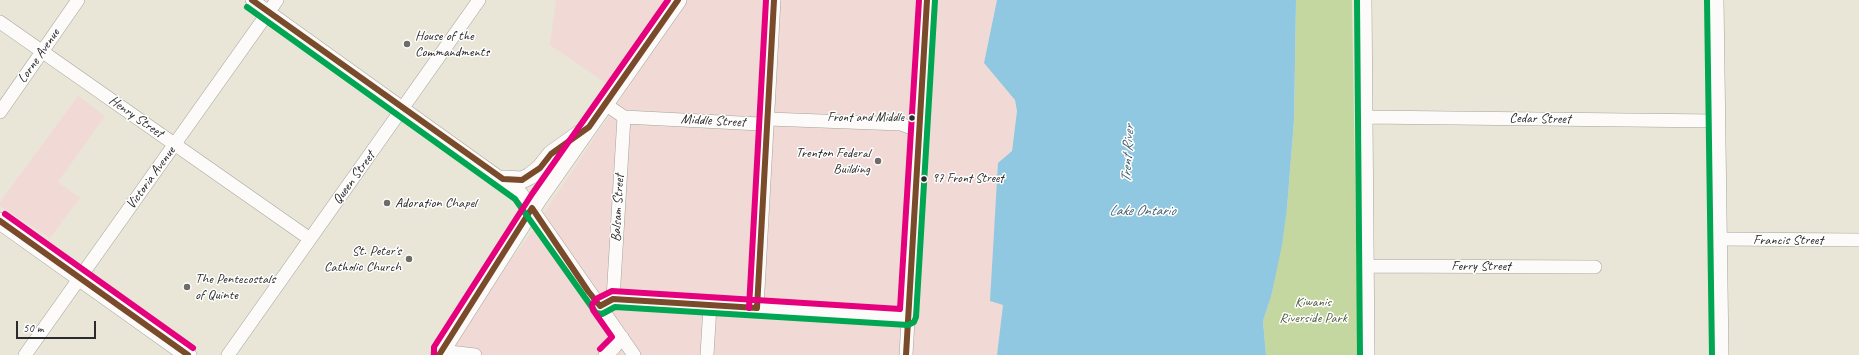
<!DOCTYPE html>
<style>
body{margin:0}
#map{position:relative;width:1859px;height:355px;overflow:hidden;background:#e9e6d8;font-family:Caveat,sans-serif}
canvas{display:block}
.scale{position:absolute;left:16px;top:321px;width:80px;height:18px;box-sizing:border-box;border:2px solid #2b2b2b;border-top:0;padding-left:5px;font-size:12px;line-height:14px;white-space:nowrap;color:#2b2b2b;-webkit-text-stroke:3px #fff;paint-order:stroke}
</style>
<div id="map">
<canvas width="1859" height="355"></canvas>
<div class="scale">50 m</div>
</div>
<script>
const context = document.querySelector('canvas').getContext('2d');
context.lineJoin = 'round';
function fillPath(path, color) { context.fillStyle = color; context.fill(path, 'evenodd'); }
const shape = rows => new Path2D(rows.map(r => 'M' + r).join(''));
function strokePath(path, color, width, dash) { context.strokeStyle = color; context.lineWidth = width; context.lineCap = dash ? 'butt' : 'round'; context.setLineDash(dash || []); context.stroke(path); }
function write(font, color, halo, rows, align = 'center') {
  context.font = font + ' Caveat,sans-serif'; context.lineWidth = 3; context.setLineDash([]); context.textBaseline = 'middle'; context.strokeStyle = halo; context.fillStyle = color; for (const [text, x, y, turn = 0] of rows) {
    context.save(); context.translate(x, y); context.rotate((+turn || 0) * Math.PI / 180); context.textAlign = isNaN(turn) ? turn : align; if (halo) context.strokeText(text, 0, 0); context.fillText(text, 0, 0); context.restore();
  }
}
fillPath(shape([
 [556,0,997,0,984,63,1015,100,1017,111,990,301,1003,305,997,355,448,355,500,273,524,243,623,95,550,45],
 [78,96,105,116,58,182,80,198,50,238,0,206,0,202]
]), '#f1d9d6');
fillPath(shape([
 [1296,0,1352,0,1358,355,1266,355,1263,321,1271,297,1287,208,1294,120]
]), '#c5d7a0');
fillPath(shape([
 [997,0,1296,0,1294,120,1287,208,1282,245,1271,297,1263,321,1266,355,997,355,1003,305,990,301,998,163,1012,151,1017,111,1015,100,984,63]
]), '#8fc8e0');
const minor = shape([
 [252,0,521,193,634,355],
 [1365,0,1368,355],
 [0,22,310,239],
 [605,104,624,117,760,124,768,119,901,124,919,131],
 [0,112,78,0],
 [1366,117,1715,121],
 [1717,239,1859,240],
 [1367,266,1595,267],
 [613,299,624,117],
 [600,306,613,299,908,317],
 [757,308,774,0],
 [441,351,475,355],
 [25,355,277,0],
 [228,355,479,0],
 [605,355,613,349,622,337],
 [707,355,710,306],
 [906,355,927,0]
]);
const major = shape([
 [1715,0,1720,355],
 [503,179,522,180,530,176,540,168,551,154,579,134],
 [0,221,188,355],
 [439,355,539,198,678,0]
]);
strokePath(minor, '#a4a39b', 14);
strokePath(major, '#a4a39b', 18);
strokePath(minor, '#fcfbf9', 13);
strokePath(major, '#fcfbf9', 17);
strokePath(shape([
 [252,0,503,179,522,180,540,168,551,154,589,127,678,0],
 [0,221,188,355],
 [439,355,532,208,588,291,600,306,613,299,757,308,774,0],
 [906,355,927,0]
]), '#7a4b2a', 6);
strokePath(shape([
 [1357,0,1360,355],
 [1707,0,1712,355],
 [247,7,515,199,596,313,602,314,615,307,908,325,914,322,916,317,935,0]
]), '#00a651', 6);
strokePath(shape([
 [5,214,193,348],
 [749,308,766,0],
 [600,349,612,337,593,310,592,305,596,299,612,291,900,309,919,0],
 [434,355,434,347,532,194,668,0]
]), '#e5007d', 6);
for (const [x, y, r, color] of [
 [407,44,4,"#6e6c68"],
 [912,118,3.5,"#2b2b2b"],
 [878,161,4,"#6e6c68"],
 [924,179,3.5,"#2b2b2b"],
 [387,203,4,"#6e6c68"],
 [409,259,4,"#6e6c68"],
 [187,287,4,"#6e6c68"]
]) { const dot = new Path2D(); dot.arc(x, y, r, 0, 2 * Math.PI); context.fillStyle = color; context.fill(dot); strokePath(dot, '#fff', 1.5); }
write('13px', '#2b2b2b', '#fff', [
 ["Front and Middle",904,118],
 ["97 Front Street",932,179,"left"]
], 'right');
write('14px', '#2b2b2b', '#fff', [
 ["House of the",415,36],
 ["Commandments",415,52],
 ["Trenton Federal",870,153,"right"],
 ["Building",870,169,"right"],
 ["Adoration Chapel",395,203],
 ["St. Peter's",401,251,"right"],
 ["Catholic Church",401,267,"right"],
 ["The Pentecostals",195,279],
 ["of Quinte",195,295]
], 'left');
write('14px', '#2b2b2b', '#fff', [
 ["Lorne Avenue",39,56,-55],
 ["Henry Street",136,117,35],
 ["Cedar Street",1540,119,1],
 ["Middle Street",713,121,3],
 ["Victoria Avenue",151,178,-54],
 ["Queen Street",354,178,-54],
 ["Balsam Street",618,208,-87],
 ["Francis Street",1788,240],
 ["Ferry Street",1481,266]
]);
write('14px', '#505b40', '#fff', [
 ["Kiwanis",1313,302],
 ["Riverside Park",1313,318]
]);
write('italic 15px', '#405d6c', '#fff', [
 ["Trent River",1128,154,-87],
 ["Lake Ontario",1142,211]
]);
</script>
